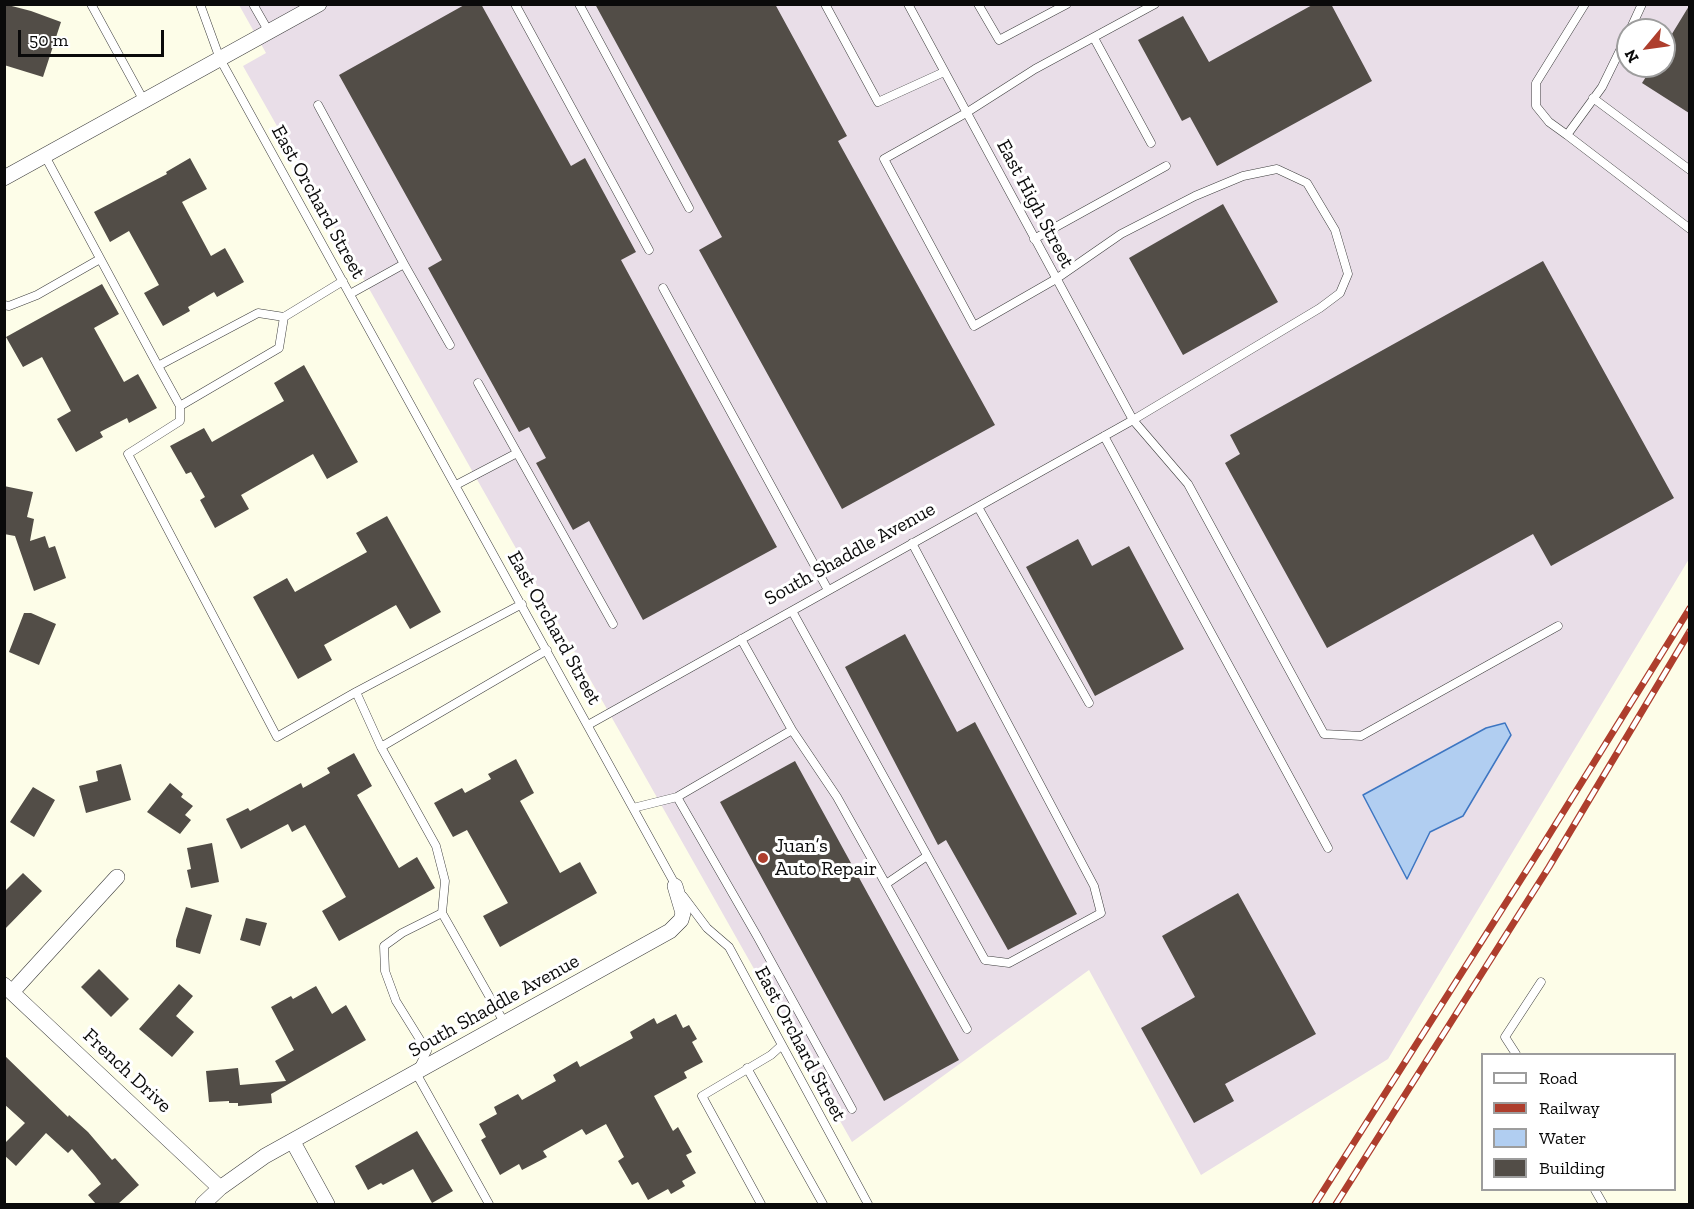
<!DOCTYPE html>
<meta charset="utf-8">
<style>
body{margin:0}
#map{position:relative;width:1694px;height:1209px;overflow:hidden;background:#fdfde8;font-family:"Zilla Slab",serif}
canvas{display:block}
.frame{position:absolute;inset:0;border:6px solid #0a0a0a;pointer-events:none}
.legend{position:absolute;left:1481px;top:1053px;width:195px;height:138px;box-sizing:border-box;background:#fff;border:2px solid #9d9d9d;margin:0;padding:8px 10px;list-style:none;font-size:18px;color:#0a0a0a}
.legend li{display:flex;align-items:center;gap:12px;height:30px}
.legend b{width:30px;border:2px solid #9d9d9d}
.north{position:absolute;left:1616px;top:18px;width:60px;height:60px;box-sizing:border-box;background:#fff;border:2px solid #9d9d9d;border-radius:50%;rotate:241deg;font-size:16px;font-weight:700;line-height:24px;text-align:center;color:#0a0a0a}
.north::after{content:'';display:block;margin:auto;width:21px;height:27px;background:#ae3e2d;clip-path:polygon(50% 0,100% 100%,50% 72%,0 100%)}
.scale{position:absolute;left:18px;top:30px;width:146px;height:27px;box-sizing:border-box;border:3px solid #0a0a0a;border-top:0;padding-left:8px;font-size:18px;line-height:21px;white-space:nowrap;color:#0a0a0a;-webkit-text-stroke:4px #fff;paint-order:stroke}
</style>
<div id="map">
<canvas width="1694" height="1209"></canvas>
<div class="frame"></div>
<ul class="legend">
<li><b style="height:8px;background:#fff"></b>Road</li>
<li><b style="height:8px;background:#ae3e2d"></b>Railway</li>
<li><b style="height:16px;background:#b1cef1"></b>Water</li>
<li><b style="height:16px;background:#524d47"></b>Building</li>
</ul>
<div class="north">N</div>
<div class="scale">50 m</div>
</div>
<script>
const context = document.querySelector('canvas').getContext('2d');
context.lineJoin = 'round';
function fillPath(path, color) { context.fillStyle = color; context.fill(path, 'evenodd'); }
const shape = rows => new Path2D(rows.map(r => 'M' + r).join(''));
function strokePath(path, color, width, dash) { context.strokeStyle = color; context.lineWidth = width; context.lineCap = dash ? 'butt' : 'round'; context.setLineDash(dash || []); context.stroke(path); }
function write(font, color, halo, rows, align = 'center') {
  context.font = font + ' "Zilla Slab",serif'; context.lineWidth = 6; context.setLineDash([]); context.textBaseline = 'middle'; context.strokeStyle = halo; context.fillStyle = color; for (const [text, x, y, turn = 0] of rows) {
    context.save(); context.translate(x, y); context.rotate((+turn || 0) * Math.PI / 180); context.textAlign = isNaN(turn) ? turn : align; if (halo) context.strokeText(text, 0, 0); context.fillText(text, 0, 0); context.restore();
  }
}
fillPath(shape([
 [239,5,1689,5,1689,559,1388,1059,1201,1175,1089,970,852,1142,243,66,266,53],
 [1628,30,1664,30,1664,66,1628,66]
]), '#e9dee8');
const water = shape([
 [1505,723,1511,735,1463,816,1430,832,1407,879,1363,795,1486,728,1505,723]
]);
fillPath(water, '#b1cef1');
strokePath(water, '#3d76c2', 1.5);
fillPath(shape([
 [4,4,31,11,61,22,43,77,4,65],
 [466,4,481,4,571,166,585,158,636,252,621,260,777,547,643,620,589,521,573,530,536,463,546,458,529,427,519,432,428,268,442,260,339,75],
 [595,4,775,4,847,136,838,141,995,425,842,509,699,250,722,237],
 [1314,4,1331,4,1372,81,1217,166,1190,117,1182,121,1138,40,1183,16,1209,62],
 [1689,6,1689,113,1642,83,1653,66,1664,66,1664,47],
 [190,158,207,189,182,202,211,256,225,248,244,282,217,297,214,292,188,307,190,311,163,326,144,293,159,285,129,231,110,242,94,212,167,174,166,172],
 [1223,204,1278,302,1183,355,1129,258],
 [1543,261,1674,498,1551,566,1533,534,1327,648,1225,463,1240,454,1230,435],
 [102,284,119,314,94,328,124,382,138,374,157,408,129,423,127,418,100,432,103,437,76,452,57,419,71,411,42,357,23,367,6,337],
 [304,365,358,462,327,479,313,454,241,495,249,509,215,528,200,500,205,497,191,472,186,474,170,446,204,428,212,442,284,401,274,383],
 [4,486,33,492,27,517,34,519,30,541,45,536,49,548,55,546,66,578,34,591,15,536,4,534],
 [387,516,441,612,410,629,396,605,324,645,332,660,298,679,253,597,287,578,295,592,367,552,356,533],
 [1078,539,1092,566,1129,546,1184,649,1095,696,1026,567],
 [24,613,31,613,56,624,39,665,9,652],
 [905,634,957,732,975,722,1077,914,1008,950,946,840,938,845,845,667],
 [354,753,372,786,357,795,399,868,417,857,435,888,339,941,322,911,346,897,305,825,292,832,288,824,241,849,226,819,248,808,250,811,301,783,303,788,330,773,327,768],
 [516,759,534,793,520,801,560,873,580,862,597,893,500,947,483,916,508,903,467,830,453,837,434,803,462,788,465,793,491,779,488,774],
 [795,761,959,1060,884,1101,720,802],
 [121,764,131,800,86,813,79,786,98,781,96,771],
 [170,783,183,794,181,797,193,806,185,815,191,820,180,834,147,812],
 [33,787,55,800,34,837,10,822],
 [212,843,219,882,191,888,187,870,191,869,187,848],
 [23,873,42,891,4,930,4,892],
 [1238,893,1316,1034,1225,1084,1234,1101,1194,1123,1141,1028,1195,997,1162,936],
 [186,907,212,915,200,954,176,947,176,940],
 [246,918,267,923,260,946,240,940],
 [99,969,129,999,111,1017,81,987],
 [179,984,193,996,176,1016,194,1032,172,1057,139,1029],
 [316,986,332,1014,346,1005,366,1040,271,1094,272,1103,238,1106,238,1103,229,1103,229,1101,209,1102,206,1071,238,1068,240,1085,286,1081,275,1061,294,1050,271,1007,291,996,293,999],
 [676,1014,683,1028,689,1025,697,1039,692,1042,703,1062,684,1072,687,1078,654,1096,673,1131,678,1127,692,1152,686,1155,696,1173,682,1181,685,1186,671,1194,668,1189,648,1200,638,1182,632,1185,618,1161,624,1157,606,1124,586,1135,582,1129,543,1151,547,1157,522,1170,519,1164,500,1175,481,1140,486,1137,479,1124,497,1114,494,1107,518,1094,522,1100,556,1081,553,1075,577,1061,580,1067,633,1038,630,1032,654,1018,657,1024],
 [4,1055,68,1117,69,1115,88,1132,112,1160,115,1158,139,1185,118,1204,96,1204,88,1195,101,1184,95,1176,72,1149,68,1153,46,1133,16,1166,4,1155,4,1144,25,1123,4,1104],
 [417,1131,453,1191,432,1203,413,1169,383,1185,381,1183,368,1190,355,1166]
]), '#524d47');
const service = shape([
 [91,4,144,101],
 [200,4,220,59,676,886],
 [253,4,269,32],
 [515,4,649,250],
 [579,4,689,208],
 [825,4,878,102,944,72],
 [908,4,1133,420,1188,484,1324,734,1361,736,1558,626],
 [978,4,999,40,1067,4],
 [1585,4,1536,83,1536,106,1549,122,1567,135,1602,87,1628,34],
 [1630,30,1642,4],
 [1094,38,1151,143],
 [1593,98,1690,170],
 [318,105,404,264],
 [1567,135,1690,229],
 [45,156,158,366,258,313,284,317],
 [1034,239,1166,166],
 [343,281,284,317,279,348,180,406,180,421,128,454,277,737,356,692,522,604],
 [663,288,828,590],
 [350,294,404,264,450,345],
 [4,305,9,306,37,295,100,259],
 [158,366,180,406],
 [478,383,613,624],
 [1104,436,1328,848],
 [456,485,517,453],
 [978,507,1089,703],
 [792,611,985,960,1009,963,1101,913,1094,886,912,543],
 [741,639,792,730],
 [356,692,381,747,436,846,445,881,442,913,402,933,384,946,385,971,396,1001,427,1051,416,1073,489,1204],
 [588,725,1133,420,1320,308,1340,293,1348,274,1335,230,1307,183,1277,169,1243,176,1195,196,1121,234,1056,279,974,326,884,159,966,113,1035,69,1155,4],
 [381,747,547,650],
 [677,797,792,730,837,797,967,1029],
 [633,808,677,797,757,936,852,1109],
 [886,884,927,856],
 [683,896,707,928,729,947,868,1204],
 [442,913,505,1024],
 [1516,1054,1505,1037,1541,982],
 [747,1068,823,1204],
 [1595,1190,1603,1204],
 [761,1204,702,1096,771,1055,782,1045]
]);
const minor = shape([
 [4,178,319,4],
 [4,985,220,1188],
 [12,992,117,877],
 [293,1142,327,1204],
 [203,1204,220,1188,265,1156,670,931,681,920,683,913,675,886]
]);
strokePath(service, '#3d3d3d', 9);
strokePath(minor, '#3d3d3d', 16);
strokePath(service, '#fff', 8);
strokePath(minor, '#fff', 15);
const rail = shape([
 [1315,1204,1544,843,1690,608],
 [1336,1204,1549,867,1690,631]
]);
strokePath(rail, '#ae3e2d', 7);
strokePath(rail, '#fff', 4.5, [14]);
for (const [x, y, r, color] of [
 [763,858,6,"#ae3e2d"]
]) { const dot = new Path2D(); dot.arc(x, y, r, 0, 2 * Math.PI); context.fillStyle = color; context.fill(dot); strokePath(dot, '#fff', 2); }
write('20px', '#0a0a0a', '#fff', [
 ["East Orchard Street",318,202,61],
 ["East High Street",1035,204,62],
 ["South Shaddle Avenue",850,554,-29],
 ["East Orchard Street",554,628,61],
 ["South Shaddle Avenue",494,1006,-29],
 ["East Orchard Street",800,1044,62],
 ["French Drive",127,1071,43]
]);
write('20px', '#0a0a0a', '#fff', [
 ["Juan’s",775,846],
 ["Auto Repair",775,869]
], 'left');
</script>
